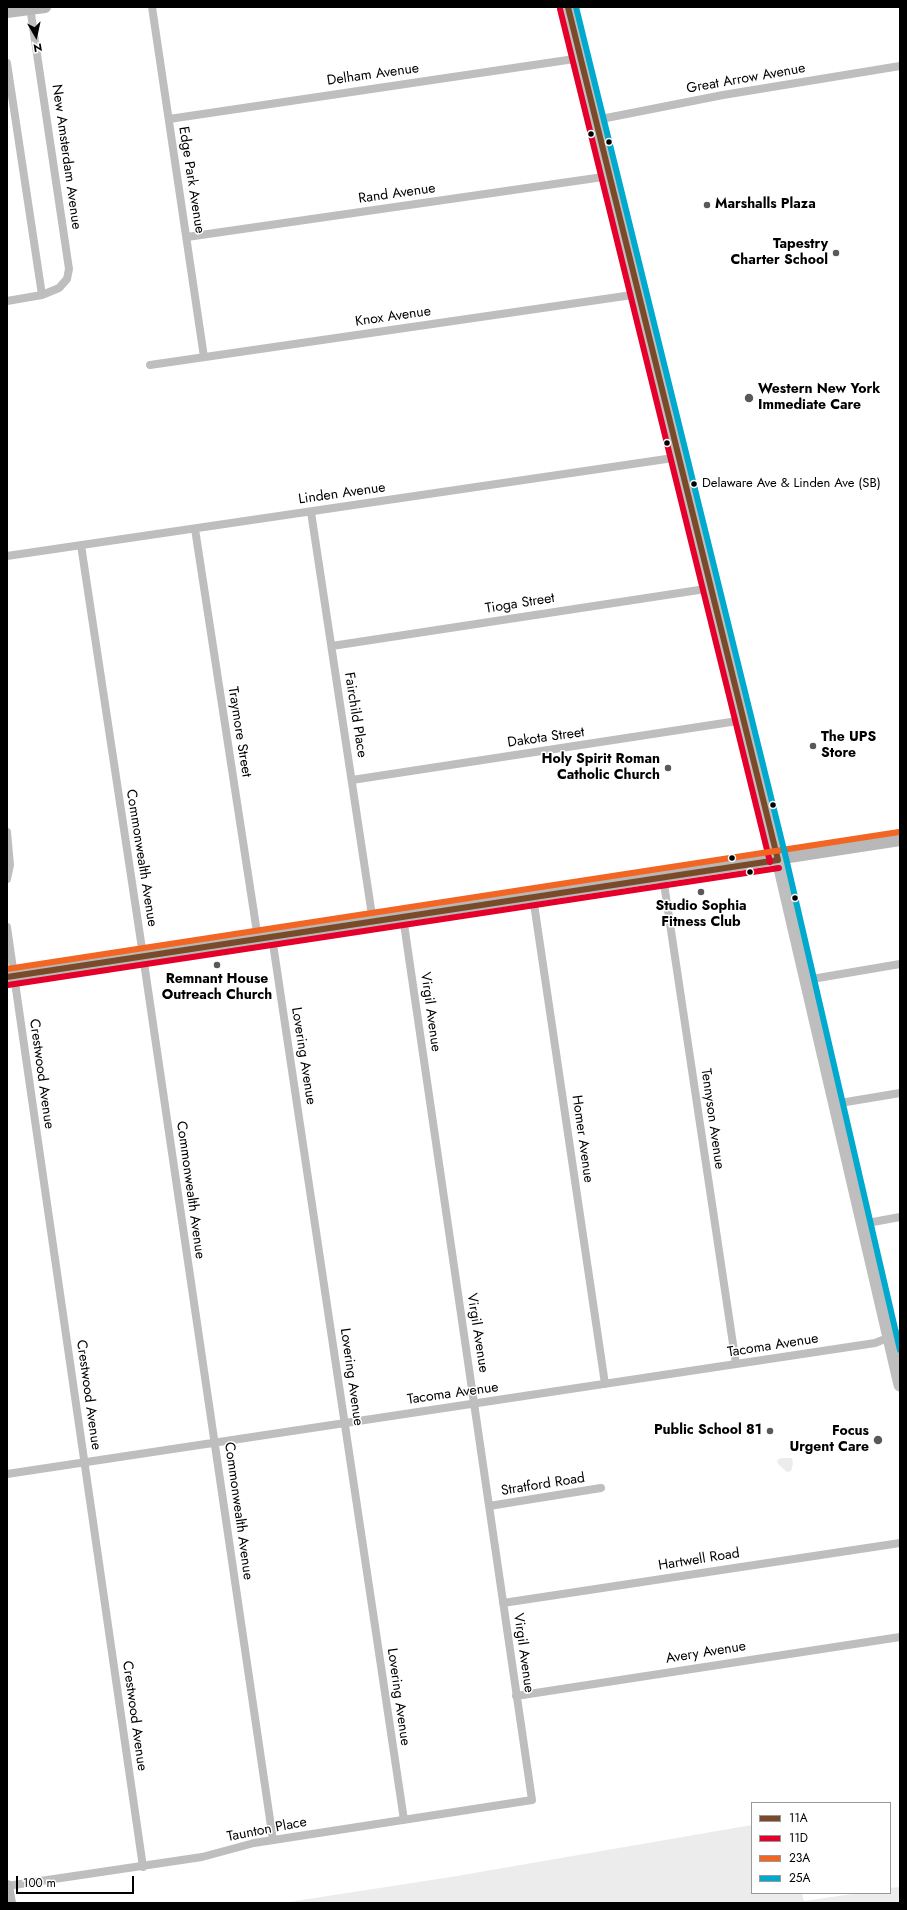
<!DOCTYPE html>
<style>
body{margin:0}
#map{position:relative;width:907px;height:1910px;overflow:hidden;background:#fff;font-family:Jost,sans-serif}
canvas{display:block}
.frame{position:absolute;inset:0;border:8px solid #000;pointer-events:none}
.legend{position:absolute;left:751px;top:1802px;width:140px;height:92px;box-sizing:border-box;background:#fff;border:1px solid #999;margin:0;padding:5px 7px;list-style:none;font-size:12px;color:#000}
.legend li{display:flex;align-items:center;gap:8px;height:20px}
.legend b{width:20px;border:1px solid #999}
.north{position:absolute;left:16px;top:16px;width:40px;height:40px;-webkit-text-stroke:3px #fff;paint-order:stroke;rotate:171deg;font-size:11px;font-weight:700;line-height:16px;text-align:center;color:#000}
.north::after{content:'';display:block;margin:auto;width:14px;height:18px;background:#000;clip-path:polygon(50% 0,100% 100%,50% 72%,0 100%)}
.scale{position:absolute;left:16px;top:1876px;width:118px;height:18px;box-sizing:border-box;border:2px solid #000;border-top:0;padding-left:5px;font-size:12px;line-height:14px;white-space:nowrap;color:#000;-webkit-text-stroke:3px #fff;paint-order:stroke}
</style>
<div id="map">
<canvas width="907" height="1910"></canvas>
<div class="frame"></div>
<ul class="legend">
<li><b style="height:5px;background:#7a4b2a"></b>11A</li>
<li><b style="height:5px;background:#e4002b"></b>11D</li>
<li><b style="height:5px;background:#f26522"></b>23A</li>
<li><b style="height:5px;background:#00a9ce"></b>25A</li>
</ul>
<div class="north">N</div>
<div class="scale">100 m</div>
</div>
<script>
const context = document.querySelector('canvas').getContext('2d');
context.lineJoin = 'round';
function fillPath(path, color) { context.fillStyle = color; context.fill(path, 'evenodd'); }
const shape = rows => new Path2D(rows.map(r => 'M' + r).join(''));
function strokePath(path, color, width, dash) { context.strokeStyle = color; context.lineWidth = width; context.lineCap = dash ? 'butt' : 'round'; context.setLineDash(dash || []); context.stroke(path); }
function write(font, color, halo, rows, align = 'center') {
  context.font = font + ' Jost,sans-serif'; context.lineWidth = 3; context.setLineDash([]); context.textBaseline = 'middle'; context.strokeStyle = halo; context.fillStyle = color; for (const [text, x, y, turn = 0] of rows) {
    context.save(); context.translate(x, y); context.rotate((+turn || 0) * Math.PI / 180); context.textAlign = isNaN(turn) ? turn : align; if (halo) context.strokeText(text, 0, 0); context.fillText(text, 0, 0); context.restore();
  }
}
fillPath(shape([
 [781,1458,792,1458,793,1464,791,1471,787,1472,778,1464,777,1460],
 [752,1825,752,1893,802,1893,804,1901,859,1893,890,1893,890,1888,900,1887,900,1903,282,1903,451,1877]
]), '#ececec');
strokePath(shape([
 [152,7,204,357],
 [7,63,42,295],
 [169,119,581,58],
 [596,120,723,95,900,66],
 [187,237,610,176],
 [7,301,42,295,59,288,67,279,69,269,30,7],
 [150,365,639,294],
 [311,512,373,922],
 [195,529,258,939],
 [81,545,141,942,273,1840],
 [7,556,680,457],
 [332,646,712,588],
 [352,780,744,720],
 [7,832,10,865,7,879],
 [663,877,736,1364],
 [533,897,605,1384],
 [7,927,143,1867],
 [272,937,404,1820],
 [806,980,900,964],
 [834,1104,900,1093],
 [862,1224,900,1217],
 [7,1474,862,1345,875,1343,900,1333],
 [489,1506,601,1488],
 [503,1603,900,1543],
 [516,1696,900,1637],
 [7,1886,202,1857,254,1843,532,1800,403,917]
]), '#bebebe', 8);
strokePath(shape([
 [7,12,45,7],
 [7,977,900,840],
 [7,1886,10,1903]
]), '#b8b8b8', 12);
strokePath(shape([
 [568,7,778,860,900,1385]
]), '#bebebe', 13);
strokePath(shape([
 [568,7,778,860],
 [7,977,778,860]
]), '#7a4b2a', 6);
strokePath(shape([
 [560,9,770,862],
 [8,985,779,868]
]), '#e4002b', 6);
strokePath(shape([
 [7,969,899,832]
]), '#f26522', 6);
strokePath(shape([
 [576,7,786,858,900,1350]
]), '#00a9ce', 6);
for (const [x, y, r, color] of [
 [591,134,3.5,"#000"],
 [609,142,3.5,"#000"],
 [707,205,4,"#595959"],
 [836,253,4,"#595959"],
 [749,398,5,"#595959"],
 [667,443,3.5,"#000"],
 [694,484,3.5,"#000"],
 [813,746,4,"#595959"],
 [668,768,4,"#595959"],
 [773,805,3.5,"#000"],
 [732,858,3.5,"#000"],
 [750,872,3.5,"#000"],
 [701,892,4,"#595959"],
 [795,898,3.5,"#000"],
 [217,965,4,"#595959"],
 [770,1431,4,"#595959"],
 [878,1440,5,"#595959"]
]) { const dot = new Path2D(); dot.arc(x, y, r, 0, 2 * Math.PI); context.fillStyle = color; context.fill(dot); strokePath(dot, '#fff', 1.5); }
write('13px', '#000', '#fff', [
 ["Delaware Ave & Linden Ave (SB)",702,484]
], 'left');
write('14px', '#000', '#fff', [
 ["Delham Avenue",373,75,-8],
 ["Great Arrow Avenue",746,79,-10],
 ["New Amsterdam Avenue",66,157,82],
 ["Edge Park Avenue",191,180,81],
 ["Rand Avenue",397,194,-8],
 ["Knox Avenue",393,317,-8],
 ["Linden Avenue",342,494,-8],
 ["Tioga Street",520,604,-9],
 ["Fairchild Place",355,715,81],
 ["Traymore Street",239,732,81],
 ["Dakota Street",546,738,-8],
 ["Commonwealth Avenue",141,858,81],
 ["Virgil Avenue",430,1012,82],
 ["Lovering Avenue",303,1056,81],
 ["Crestwood Avenue",41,1074,82],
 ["Tennyson Avenue",712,1119,82],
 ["Homer Avenue",582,1139,82],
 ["Commonwealth Avenue",190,1190,82],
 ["Virgil Avenue",477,1333,81],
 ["Tacoma Avenue",773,1346,-9],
 ["Lovering Avenue",351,1377,82],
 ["Tacoma Avenue",453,1394,-8],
 ["Crestwood Avenue",88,1395,82],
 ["Stratford Road",543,1485,-9],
 ["Commonwealth Avenue",238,1511,82],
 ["Hartwell Road",699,1560,-9],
 ["Virgil Avenue",523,1653,82],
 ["Avery Avenue",706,1653,-9],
 ["Lovering Avenue",398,1697,82],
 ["Crestwood Avenue",134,1716,82],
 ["Taunton Place",267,1830,-11]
]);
write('bold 14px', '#000', '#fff', [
 ["Marshalls Plaza",715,205,"left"],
 ["Tapestry",828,245],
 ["Charter School",828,261],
 ["Western New York",758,390,"left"],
 ["Immediate Care",758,406,"left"],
 ["The UPS",821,738,"left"],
 ["Store",821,754,"left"],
 ["Holy Spirit Roman",660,760],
 ["Catholic Church",660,776],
 ["Studio Sophia",701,907,"center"],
 ["Fitness Club",701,923,"center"],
 ["Remnant House",217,980,"center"],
 ["Outreach Church",217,996,"center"],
 ["Public School 81",762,1431],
 ["Focus",869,1432],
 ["Urgent Care",869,1448]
], 'right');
</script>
